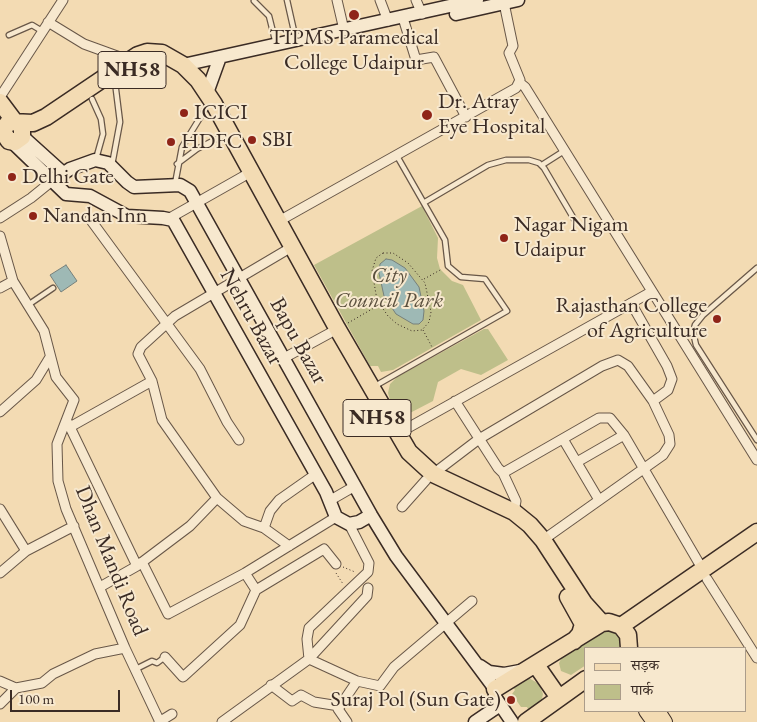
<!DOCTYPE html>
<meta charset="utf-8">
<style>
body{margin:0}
#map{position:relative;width:757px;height:722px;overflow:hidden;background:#f3dbb3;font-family:"EB Garamond","Noto Serif Devanagari",serif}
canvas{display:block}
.legend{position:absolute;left:584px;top:647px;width:162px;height:65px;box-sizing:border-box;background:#f7e8ce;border:1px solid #ab9c8a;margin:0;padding:6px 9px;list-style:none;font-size:15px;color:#3a2b24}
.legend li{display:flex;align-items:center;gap:10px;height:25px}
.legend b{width:25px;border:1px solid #ab9c8a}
.scale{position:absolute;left:10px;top:690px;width:110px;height:22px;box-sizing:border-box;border:2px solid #3a2b24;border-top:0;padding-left:6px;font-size:15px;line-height:18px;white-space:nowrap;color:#3a2b24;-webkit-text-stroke:4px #f7e8ce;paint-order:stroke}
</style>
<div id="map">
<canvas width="757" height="722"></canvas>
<ul class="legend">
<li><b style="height:6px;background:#f3dbb3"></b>सड़क</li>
<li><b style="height:14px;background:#bebf8a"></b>पार्क</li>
</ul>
<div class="scale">100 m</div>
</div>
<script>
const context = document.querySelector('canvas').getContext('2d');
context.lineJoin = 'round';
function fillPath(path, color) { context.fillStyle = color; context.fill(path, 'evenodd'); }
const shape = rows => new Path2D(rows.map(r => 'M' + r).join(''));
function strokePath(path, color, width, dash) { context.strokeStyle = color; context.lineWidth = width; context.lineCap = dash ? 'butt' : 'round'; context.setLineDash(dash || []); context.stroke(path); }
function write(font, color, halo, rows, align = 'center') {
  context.font = font + ' "EB Garamond",serif'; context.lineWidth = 4; context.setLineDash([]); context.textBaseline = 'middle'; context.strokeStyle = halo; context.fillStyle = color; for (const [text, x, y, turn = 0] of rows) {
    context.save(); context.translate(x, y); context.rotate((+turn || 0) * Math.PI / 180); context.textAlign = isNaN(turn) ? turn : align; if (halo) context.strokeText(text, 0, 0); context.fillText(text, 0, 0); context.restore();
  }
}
fillPath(shape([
 [422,206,438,238,437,258,440,269,452,281,463,285,481,320,393,370,381,372,378,366,370,366,314,265],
 [484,329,488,329,508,360,481,375,461,369,438,382,433,401,408,414,398,412,392,407,388,393,390,384,397,377],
 [612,628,622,636,621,648,586,648,586,665,571,675,561,671,559,663,562,657,600,631],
 [529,678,539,684,543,694,541,703,529,711,527,707,521,707,512,694,515,690,512,686,524,679]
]), '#bebf8a');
const water = shape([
 [386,259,392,260,405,268,419,287,424,311,423,320,419,324,413,324,396,314,384,296,379,273,380,264,386,259],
 [66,265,77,281,61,292,50,275,66,265]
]);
fillPath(water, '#9eb9b5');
strokePath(water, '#76807b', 1);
const lane = shape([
 [287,0,296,40],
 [254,1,269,16,276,44],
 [9,35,32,25,42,31],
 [92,99,101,119,103,134,96,159],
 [177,164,197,149,222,136],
 [112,165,120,122,115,82],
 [542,165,564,151],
 [175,184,182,147,206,108],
 [425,202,488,165,506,160,529,160,539,163,544,168,574,219],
 [757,268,703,315,695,325,693,332,696,345,757,440],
 [28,305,53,288],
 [375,386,507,311,485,279,461,277,448,266,445,240,397,156],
 [136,669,152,661,157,663,165,657]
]);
const street = shape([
 [337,0,344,30],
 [380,0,388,21],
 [416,0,422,14],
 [403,18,416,60,434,57,466,117],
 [48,22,84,44,128,60],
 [520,83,525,87,757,460],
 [0,97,63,0],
 [0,218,31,198,52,181],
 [90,219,200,369,227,422,239,440],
 [168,219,244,176],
 [279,221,516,88,520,80,509,53,513,46,504,3],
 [0,236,13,281,44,331,56,377,74,400,57,444,58,481,66,509,125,648,160,722],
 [0,288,13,281],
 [631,303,667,366,672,379,668,390,653,401],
 [284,358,330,333],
 [152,381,138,354,141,347,175,316,285,251],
 [455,401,498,468,503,473,516,501,514,512],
 [0,412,36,380,50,357],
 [68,423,137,566,100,587],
 [70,427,152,381,162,420,217,498,190,526,137,566],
 [397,434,651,292],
 [563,439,599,500],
 [577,462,624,435],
 [503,473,599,418,610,418,624,435,703,570],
 [433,474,479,439,602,366,618,360,628,366,653,401,669,435,670,444,663,455,543,540],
 [217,498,244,521,264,528,289,546],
 [329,501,355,486],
 [402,507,426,480],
 [0,509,26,551],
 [349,524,369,563,368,572,309,628,307,639,309,659,367,596,368,588],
 [264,528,270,511,279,500,316,474],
 [142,562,168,614,245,573,336,517],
 [0,573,26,551,74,526],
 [245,573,256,590],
 [707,579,757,658],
 [165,657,183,677,240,625,256,590,324,549,336,564],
 [0,681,16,688],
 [271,685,292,701,301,695,314,702,339,706],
 [0,704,16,688,42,683,53,674,95,654,125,648],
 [159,722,172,714],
 [222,722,309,659,357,681,380,686,394,667,472,601],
 [347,722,338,709,357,681]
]);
const secondary = shape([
 [456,14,518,0],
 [183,65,477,0],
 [207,93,220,57],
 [22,136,63,173],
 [12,142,66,194,90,196,127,216,163,218,173,220,326,492,336,517,349,524,359,522,371,515],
 [52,181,70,169,95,160,108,163,127,182,134,187,180,185,190,191,371,515,396,556,495,689,495,697,512,722],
 [480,666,489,672,504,674,520,671],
 [475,722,500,705]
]);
const primary = shape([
 [646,711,654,722],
 [658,711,665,722]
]);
const highway = shape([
 [0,102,15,122],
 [18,123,22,128,22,137,15,142,9,141,3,132,7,124,12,122,33,123,46,117,138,55,147,52,162,53,183,65,198,80,214,104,337,328,409,452,433,474,514,512,530,525,543,540,584,603,602,623],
 [568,597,583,624,580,634,574,641],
 [621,626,757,532],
 [536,665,559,698],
 [495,689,602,623,609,622,621,626,628,635,629,648],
 [526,722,586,679]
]);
strokePath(lane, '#685748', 7);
strokePath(street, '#685748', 11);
strokePath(secondary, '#3a2b24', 15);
strokePath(primary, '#3a2b24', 16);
strokePath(highway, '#3a2b24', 19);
strokePath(shape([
 [383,253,393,253,408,263,425,283,431,312,429,322,422,330,412,331,397,324,388,316,377,300,372,271,376,258,383,253],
 [424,279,442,269],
 [348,323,379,305],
 [423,330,432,347],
 [343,567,355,572],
 [336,573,343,584]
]), '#3a2b24', 1, [1, 2.5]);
strokePath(lane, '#f7e8ce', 4.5);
strokePath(street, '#f7e8ce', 9);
strokePath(secondary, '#f7e8ce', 12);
strokePath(primary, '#f3dbb3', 14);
strokePath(highway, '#f3dbb3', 16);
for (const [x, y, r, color] of [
 [354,15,6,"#8f2418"],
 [184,113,5,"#8f2418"],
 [427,115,6,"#8f2418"],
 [252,140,5,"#8f2418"],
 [171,142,5,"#8f2418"],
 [12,177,5,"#8f2418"],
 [33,216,5,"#8f2418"],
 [504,238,5,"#8f2418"],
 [717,319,5,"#8f2418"],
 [511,700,5,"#8f2418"]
]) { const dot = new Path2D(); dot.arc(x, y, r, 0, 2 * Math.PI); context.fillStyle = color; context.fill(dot); strokePath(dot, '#f7e8ce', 2); }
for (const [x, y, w] of [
 [132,70,68],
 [377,418,68]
]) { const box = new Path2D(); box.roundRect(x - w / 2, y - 18.5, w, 37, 4); context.fillStyle = '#f7e8ce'; context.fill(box); strokePath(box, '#3a2b24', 1); }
write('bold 21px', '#3a2b24', null, [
 ["NH58",132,70],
 ["NH58",377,418]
]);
write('22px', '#3a2b24', '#f7e8ce', [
 ["TIPMS Paramedical",354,38,"center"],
 ["College Udaipur",354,63,"center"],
 ["Dr. Atray",438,102],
 ["Eye Hospital",438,127],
 ["ICICI",194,113],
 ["SBI",262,140],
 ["HDFC",181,142],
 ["Delhi Gate",22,177],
 ["Nandan Inn",43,216],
 ["Nagar Nigam",514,225],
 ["Udaipur",514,250],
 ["Rajasthan College",707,306,"right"],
 ["of Agriculture",707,331,"right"],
 ["Suraj Pol (Sun Gate)",501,700,"right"]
], 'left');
write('italic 22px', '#5b503e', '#f7e8ce', [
 ["City",389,276],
 ["Council Park",389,301]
]);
write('22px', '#3a2b24', '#f7e8ce', [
 ["Nehru Bazar",251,317,61],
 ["Bapu Bazar",298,341,61],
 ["Dhan Mandi Road",111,561,68]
]);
</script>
